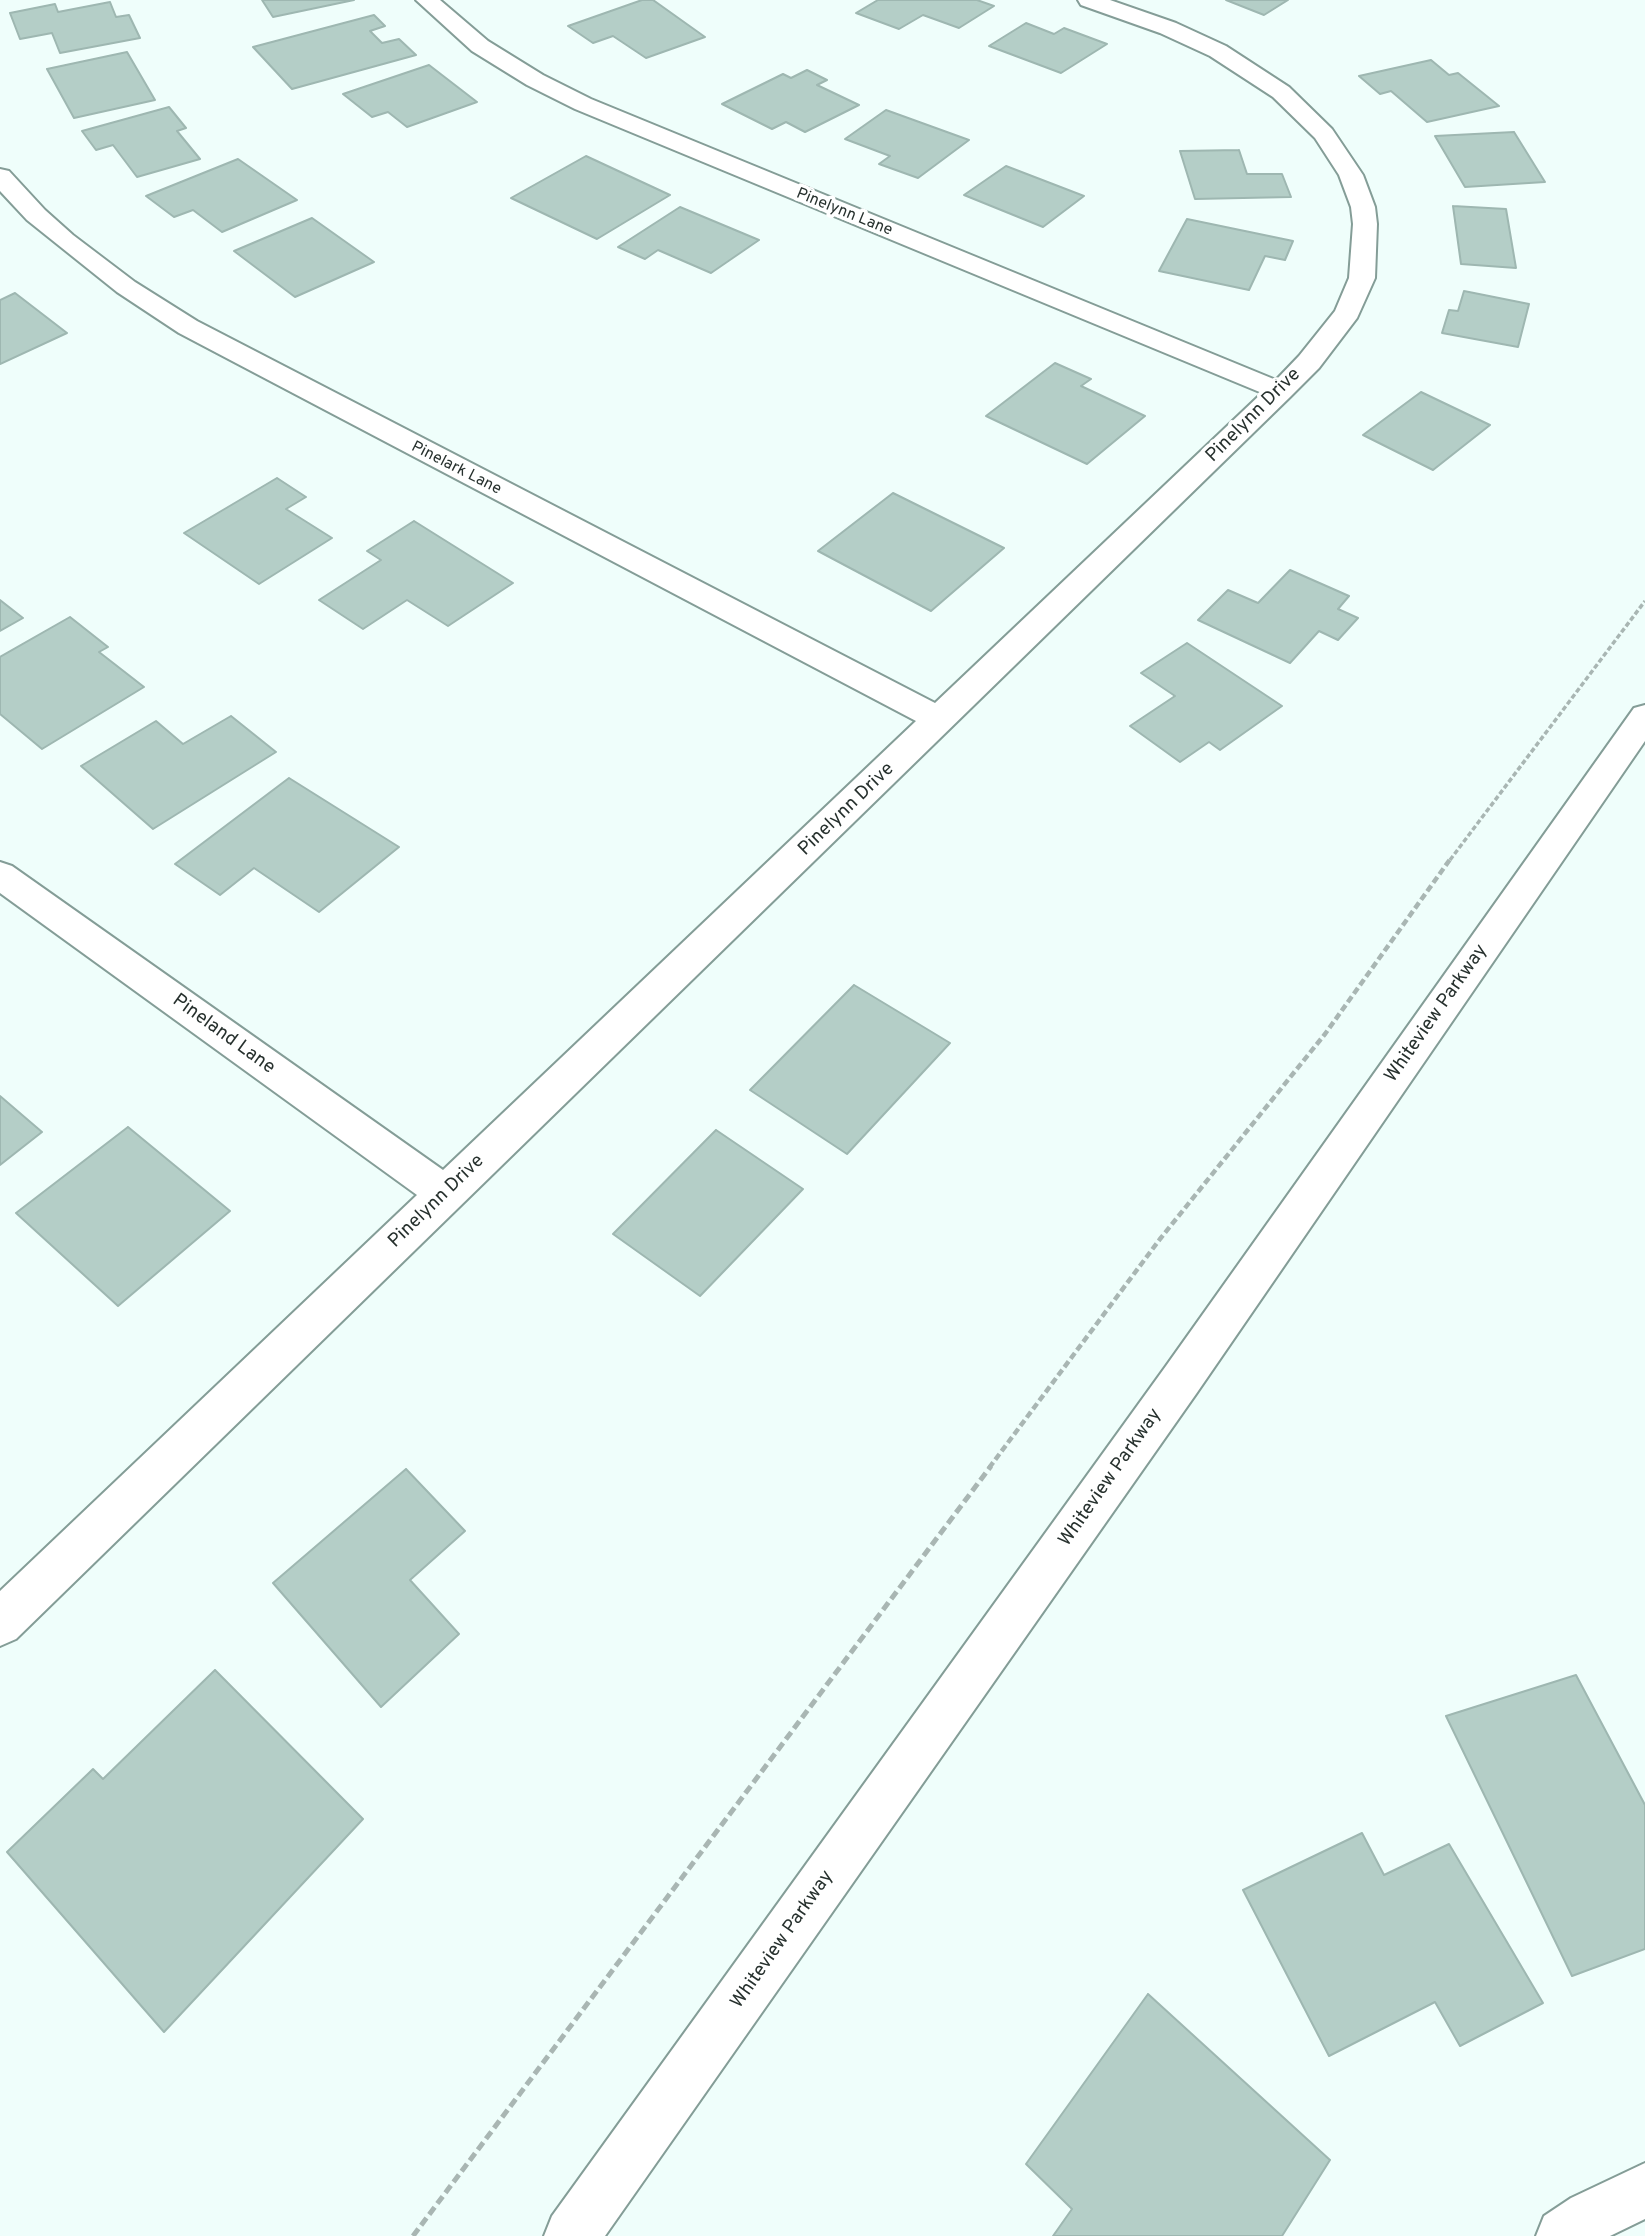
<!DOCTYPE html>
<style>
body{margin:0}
canvas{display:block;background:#effefb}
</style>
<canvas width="1645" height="2236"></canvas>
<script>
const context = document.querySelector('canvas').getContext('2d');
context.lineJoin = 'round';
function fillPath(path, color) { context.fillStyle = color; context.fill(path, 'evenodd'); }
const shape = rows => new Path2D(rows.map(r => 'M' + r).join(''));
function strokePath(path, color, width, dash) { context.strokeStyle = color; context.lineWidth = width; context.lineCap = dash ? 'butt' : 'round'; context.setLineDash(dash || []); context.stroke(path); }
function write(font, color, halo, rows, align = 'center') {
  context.font = font + ' Overpass,sans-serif'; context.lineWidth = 7; context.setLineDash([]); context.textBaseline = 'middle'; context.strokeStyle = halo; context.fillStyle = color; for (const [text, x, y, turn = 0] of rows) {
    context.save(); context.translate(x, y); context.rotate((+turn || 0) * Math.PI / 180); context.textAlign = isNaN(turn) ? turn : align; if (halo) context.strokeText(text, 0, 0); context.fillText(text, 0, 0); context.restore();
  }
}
const building = shape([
 [262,0,354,0,273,17,262,0],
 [642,0,653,0,705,37,646,58,613,36,593,43,568,26,642,0],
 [878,0,977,0,994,6,959,28,923,15,899,29,856,13,878,0],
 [1226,0,1288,0,1264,15,1226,0],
 [110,2,116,17,129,15,140,38,60,53,52,33,20,39,10,13,55,4,58,12,110,2],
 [374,15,385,26,370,31,382,43,399,39,416,55,292,89,253,47,374,15],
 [1026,23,1054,34,1064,28,1107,44,1061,73,989,46,1026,23],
 [127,52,155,100,74,118,47,69,127,52],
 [1431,60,1449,75,1458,73,1499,106,1427,122,1391,91,1380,94,1359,76,1431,60],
 [429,65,477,102,407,127,388,112,372,117,343,94,429,65],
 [807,70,827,80,817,85,859,105,805,132,786,122,772,129,722,104,783,74,791,78,807,70],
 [169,107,186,128,177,131,200,159,137,177,113,145,96,150,82,131,169,107],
 [886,110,969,140,918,178,879,164,890,156,845,139,886,110],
 [1514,132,1545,182,1465,187,1435,136,1514,132],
 [1239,150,1247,174,1282,174,1291,197,1195,199,1180,151,1239,150],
 [586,156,670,195,597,239,511,198,586,156],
 [238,159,297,200,222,232,193,210,174,217,146,196,238,159],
 [1006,166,1084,196,1043,227,964,195,1006,166],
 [1453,206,1506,209,1516,268,1461,264,1453,206],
 [680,207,759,240,711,273,658,250,645,259,618,247,680,207],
 [312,218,374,262,295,297,234,251,312,218],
 [1187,219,1293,241,1285,260,1265,256,1249,290,1159,271,1187,219],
 [1464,291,1529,304,1518,347,1442,333,1449,310,1458,311,1464,291],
 [15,293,67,333,0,364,0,300,15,293],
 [1055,363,1091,379,1081,386,1145,416,1087,464,986,416,1055,363],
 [1421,392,1490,425,1433,470,1363,435,1421,392],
 [277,478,306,497,286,509,332,538,259,584,184,533,277,478],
 [893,493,1004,548,931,611,818,551,893,493],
 [414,521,513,583,448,626,407,600,363,629,319,600,381,560,367,551,414,521],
 [1290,570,1349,596,1338,609,1358,618,1338,640,1319,631,1290,663,1198,620,1228,590,1258,603,1290,570],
 [0,600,23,618,0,631,0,600],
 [70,617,108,647,99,652,144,687,42,749,0,714,0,657,70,617],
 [1187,643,1282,706,1220,750,1209,742,1180,762,1130,726,1175,696,1141,673,1187,643],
 [231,716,276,752,153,829,81,766,156,721,183,744,231,716],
 [289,778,399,847,319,912,254,868,220,895,175,864,289,778],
 [854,985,950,1043,847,1154,750,1090,854,985],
 [0,1096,42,1132,0,1165,0,1096],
 [128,1127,230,1211,118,1306,16,1213,128,1127],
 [716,1130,803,1189,700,1296,613,1234,716,1130],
 [406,1469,465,1531,410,1580,459,1634,381,1707,273,1583,406,1469],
 [215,1670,363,1819,164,2032,7,1852,93,1769,103,1779,215,1670],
 [1576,1675,1645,1805,1645,1949,1572,1976,1446,1716,1576,1675],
 [1362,1833,1384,1875,1449,1844,1543,2003,1460,2046,1435,2002,1329,2056,1243,1890,1362,1833],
 [1148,1994,1330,2160,1282,2236,1053,2236,1072,2209,1026,2164,1148,1994]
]);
fillPath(building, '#b4cec7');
strokePath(building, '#9eb7b1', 2);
const minor = shape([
 [416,0,440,0,488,41,543,75,591,99,1276,380,1299,356,1335,311,1349,278,1353,224,1351,207,1339,175,1315,138,1273,97,1210,56,1160,33,1081,5,1078,0,1110,0,1176,23,1226,46,1289,87,1332,129,1363,175,1375,207,1377,224,1375,278,1357,318,1319,368,1290,397,16,1639,0,1646,0,1591,417,1195,0,893,0,862,12,866,443,1170,916,721,179,333,117,292,27,220,0,191,0,169,9,171,45,210,73,235,135,282,197,321,935,703,1262,393,575,109,527,85,472,51,416,0],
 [1645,2163,1645,2219,1610,2236,1536,2236,1544,2216,1571,2198,1645,2163]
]);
const tertiary = shape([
 [1645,705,1645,741,1196,1394,605,2236,544,2236,552,2216,1166,1366,1634,708,1645,705]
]);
strokePath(minor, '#849d97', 4);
strokePath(tertiary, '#849d97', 4);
strokePath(shape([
 [1450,860,1645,601]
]), '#a9b6b3', 3.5, [5, 2.5]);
strokePath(shape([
 [989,1468,1160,1239,1325,1034,1451,858]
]), '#a9b6b3', 4.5, [7, 3.5]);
strokePath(shape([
 [413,2236,991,1466]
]), '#a9b6b3', 5, [9, 4.5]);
fillPath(minor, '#fff');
fillPath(tertiary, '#fff');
write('16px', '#27312e', '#fff', [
 ["Pinelynn Lane",844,213,22],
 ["Pinelark Lane",456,469,27]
]);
write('19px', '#27312e', '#fff', [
 ["Pinelynn Drive",1254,416,-45],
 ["Pinelynn Drive",847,810,-44],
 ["Whiteview Parkway",1437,1014,-55],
 ["Pineland Lane",223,1035,36],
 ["Pinelynn Drive",437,1202,-44],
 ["Whiteview Parkway",1111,1478,-55],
 ["Whiteview Parkway",783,1940,-55]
]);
</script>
